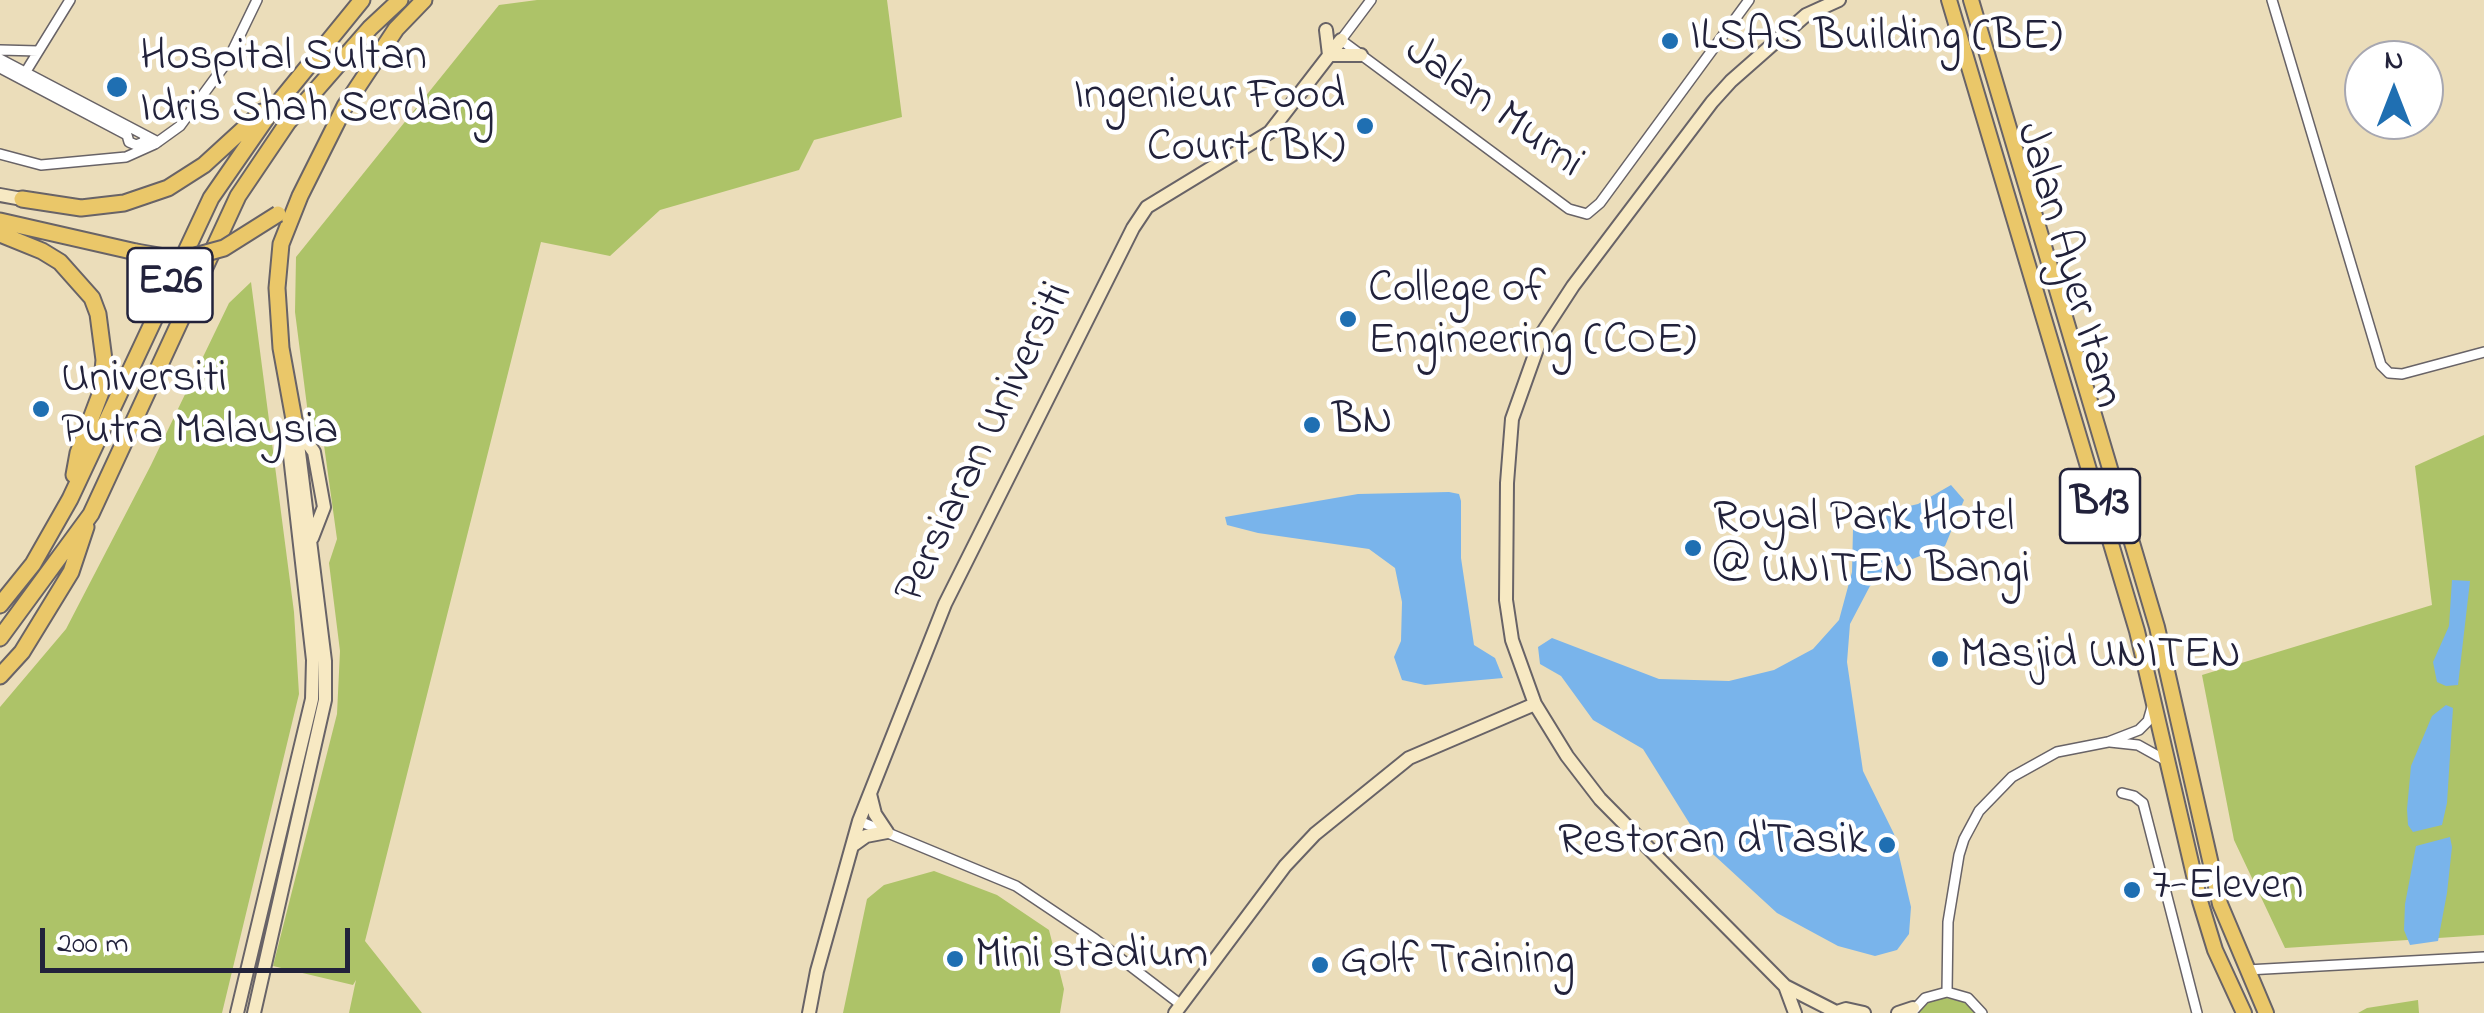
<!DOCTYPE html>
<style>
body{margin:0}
#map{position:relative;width:2484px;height:1013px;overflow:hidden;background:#ebddba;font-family:"Indie Flower",sans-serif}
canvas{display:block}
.north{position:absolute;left:2344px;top:40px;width:100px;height:100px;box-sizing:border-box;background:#fff;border:2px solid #a7a7b1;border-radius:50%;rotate:0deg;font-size:28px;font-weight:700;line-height:40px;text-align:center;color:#22223b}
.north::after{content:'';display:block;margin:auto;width:35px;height:45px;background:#1f6fb2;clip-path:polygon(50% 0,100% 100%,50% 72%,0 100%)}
.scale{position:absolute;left:40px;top:928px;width:310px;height:45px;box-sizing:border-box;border:5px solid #22223b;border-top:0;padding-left:12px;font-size:30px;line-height:35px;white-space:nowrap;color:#22223b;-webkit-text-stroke:8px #fff;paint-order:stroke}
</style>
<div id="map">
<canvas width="2484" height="1013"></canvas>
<div class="north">N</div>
<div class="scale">200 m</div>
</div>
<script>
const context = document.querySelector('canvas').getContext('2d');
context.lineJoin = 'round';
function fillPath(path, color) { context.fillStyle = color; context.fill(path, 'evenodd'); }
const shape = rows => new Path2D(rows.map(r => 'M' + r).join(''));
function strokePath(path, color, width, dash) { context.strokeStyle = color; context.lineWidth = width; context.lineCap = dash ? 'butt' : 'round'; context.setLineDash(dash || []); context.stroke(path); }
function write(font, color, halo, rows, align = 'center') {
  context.font = font + ' "Indie Flower",sans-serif'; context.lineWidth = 9; context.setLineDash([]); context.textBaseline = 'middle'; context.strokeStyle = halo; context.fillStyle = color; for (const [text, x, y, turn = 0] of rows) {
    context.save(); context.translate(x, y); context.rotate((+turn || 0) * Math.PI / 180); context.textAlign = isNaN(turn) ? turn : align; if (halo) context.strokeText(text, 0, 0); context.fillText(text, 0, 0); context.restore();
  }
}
fillPath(shape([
 [537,0,887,0,902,117,814,140,799,170,660,210,610,256,541,242,365,941,422,1013,349,1013,356,980,353,985,273,966,337,714,340,651,329,563,337,539,324,445,308,414,295,312,296,257,499,5],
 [251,282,294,612,299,694,222,1013,0,1013,0,707,66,629,151,465,229,303],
 [2484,435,2484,935,2285,948,2234,840,2202,675,2432,605,2415,466],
 [934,871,997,895,1049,930,1064,989,1060,1013,843,1013,867,899,884,885],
 [1942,997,1964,1002,1975,1013,1917,1013,1931,1000],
 [2418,1000,2419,1013,2358,1013,2367,1008]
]), '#adc368');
fillPath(shape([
 [1951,485,1964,500,1945,546,1900,564,1870,586,1850,624,1847,662,1863,771,1894,834,1911,907,1909,934,1897,950,1875,956,1838,946,1777,913,1703,845,1643,749,1593,720,1561,676,1540,664,1538,647,1552,638,1659,679,1729,681,1774,670,1813,649,1839,620,1852,572,1853,529,1861,521,1884,512,1918,504],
 [1449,492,1459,494,1461,501,1461,558,1474,645,1495,658,1503,678,1425,685,1402,680,1394,657,1401,641,1402,602,1395,568,1369,549,1258,533,1227,525,1225,517,1358,494],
 [2452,580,2470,581,2458,685,2446,686,2437,682,2433,662,2449,626],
 [2446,705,2453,708,2447,803,2442,825,2413,832,2408,825,2407,809,2411,766,2432,716],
 [2450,837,2452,847,2447,893,2438,941,2410,945,2404,930,2405,904,2416,846]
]), '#79b4eb');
const street = shape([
 [1371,0,1341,40,1569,209,1587,214,1600,203,1749,0],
 [2272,0,2381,365,2389,373,2402,374,2484,352],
 [0,50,38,51],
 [0,59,158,142],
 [0,68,127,135,129,142,136,145,144,142,145,136],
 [25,73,70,0],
 [0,154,41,165,126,157,155,144,180,126,227,62,257,0],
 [2110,742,2138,745,2165,760],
 [2122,793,2134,796,2143,803,2197,1013],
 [859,821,1016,886,1095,939,1180,1004],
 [2247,970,2484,957],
 [1947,992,1948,922,1959,855,1964,839,1979,811,2012,777,2057,752,2108,742,2139,730,2148,721,2152,707],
 [1911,1013,1925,998,1947,992,1968,998,1982,1013]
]);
const secondary = shape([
 [1326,30,1329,55],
 [1329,55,1361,55],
 [0,195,22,199],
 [297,436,307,442,314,452,324,507,312,538],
 [852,846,866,836,887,832,875,814,870,794],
 [1785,986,1795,1013],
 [1837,1012,1846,1009,1864,1013],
 [237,1013,312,699,313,660,289,447,297,436],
 [254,1013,325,700,325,661,297,436],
 [809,1013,817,971,859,821,945,604,1133,228,1147,207,1270,132,1341,40],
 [1175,1013,1285,866,1315,834,1409,758,1535,704],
 [1838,1013,1785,986,1600,799,1567,756,1535,704,1512,640,1506,600,1507,483,1512,419,1543,332,1573,286,1712,102,1731,81,1806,15,1839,0],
 [1898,1013,1913,1008]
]);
const primary = shape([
 [1949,0,2137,631,2200,901,2215,950,2244,1013],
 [1971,0,2157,627,2220,904,2266,1013]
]);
const highway = shape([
 [22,199,81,208,124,203,168,188,204,165,262,112],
 [0,221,136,252],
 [0,234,42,251,60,262,92,298,98,314,104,360,101,392,78,453,74,475],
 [297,436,281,348,277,288,281,244,300,196,345,106,396,29,424,0],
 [0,605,33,564,70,499,211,198,270,113,362,0],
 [0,638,91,514,238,196,288,122,370,28,400,0],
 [0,676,22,652,71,572,86,527]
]);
strokePath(street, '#686367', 12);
strokePath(secondary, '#686367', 16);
strokePath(primary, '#686367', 18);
strokePath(highway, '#686367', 19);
strokePath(street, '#fff', 9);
strokePath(secondary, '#f7e9c3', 12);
strokePath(primary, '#eac769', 14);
strokePath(highway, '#eac769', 15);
const highwayBridge = shape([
 [136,252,165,257,195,256,224,248,278,214]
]);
strokePath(highwayBridge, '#686367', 19, []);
strokePath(highwayBridge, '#eac769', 15);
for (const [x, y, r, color] of [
 [1670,41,10,"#1f6fb2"],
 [117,87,12,"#1f6fb2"],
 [1365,126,10,"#1f6fb2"],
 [1348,319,10,"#1f6fb2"],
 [41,409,10,"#1f6fb2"],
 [1312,425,10,"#1f6fb2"],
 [1693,548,10,"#1f6fb2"],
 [1940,659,10,"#1f6fb2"],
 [1887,845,10,"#1f6fb2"],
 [2132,890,10,"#1f6fb2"],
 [955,959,10,"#1f6fb2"],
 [1320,965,10,"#1f6fb2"]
]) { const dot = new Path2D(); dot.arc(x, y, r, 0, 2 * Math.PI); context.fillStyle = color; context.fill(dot); strokePath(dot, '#fff', 4); }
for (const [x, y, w] of [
 [170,285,85],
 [2100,506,80]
]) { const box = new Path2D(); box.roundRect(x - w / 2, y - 37, w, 74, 8); context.fillStyle = '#fff'; context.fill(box); strokePath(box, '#22223b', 2.5); }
write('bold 42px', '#22223b', null, [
 ["E26",170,285],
 ["B13",2100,506]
]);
write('45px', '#22223b', '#fff', [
 ["ILSAS Building (BE)",1690,41],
 ["Hospital Sultan",140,61],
 ["Idris Shah Serdang",140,113],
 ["Ingenieur Food",1345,100,"right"],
 ["Court (BK)",1345,152,"right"],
 ["College of",1368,293],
 ["Engineering (COE)",1368,345],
 ["Universiti",61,383],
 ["Putra Malaysia",61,435],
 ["BN",1332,425],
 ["Royal Park Hotel",1713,522],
 ["@ UNITEN Bangi",1713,574],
 ["Masjid UNITEN",1960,659],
 ["Restoran d'Tasik",1867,845,"right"],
 ["7-Eleven",2152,890],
 ["Mini stadium",975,959],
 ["Golf Training",1340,965]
], 'left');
write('45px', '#22223b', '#fff', [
 ["Jalan Murni",1492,110,36],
 ["Jalan Ayer Itam",2066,266,74],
 ["Persiaran Universiti",987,444,-64]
]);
</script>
